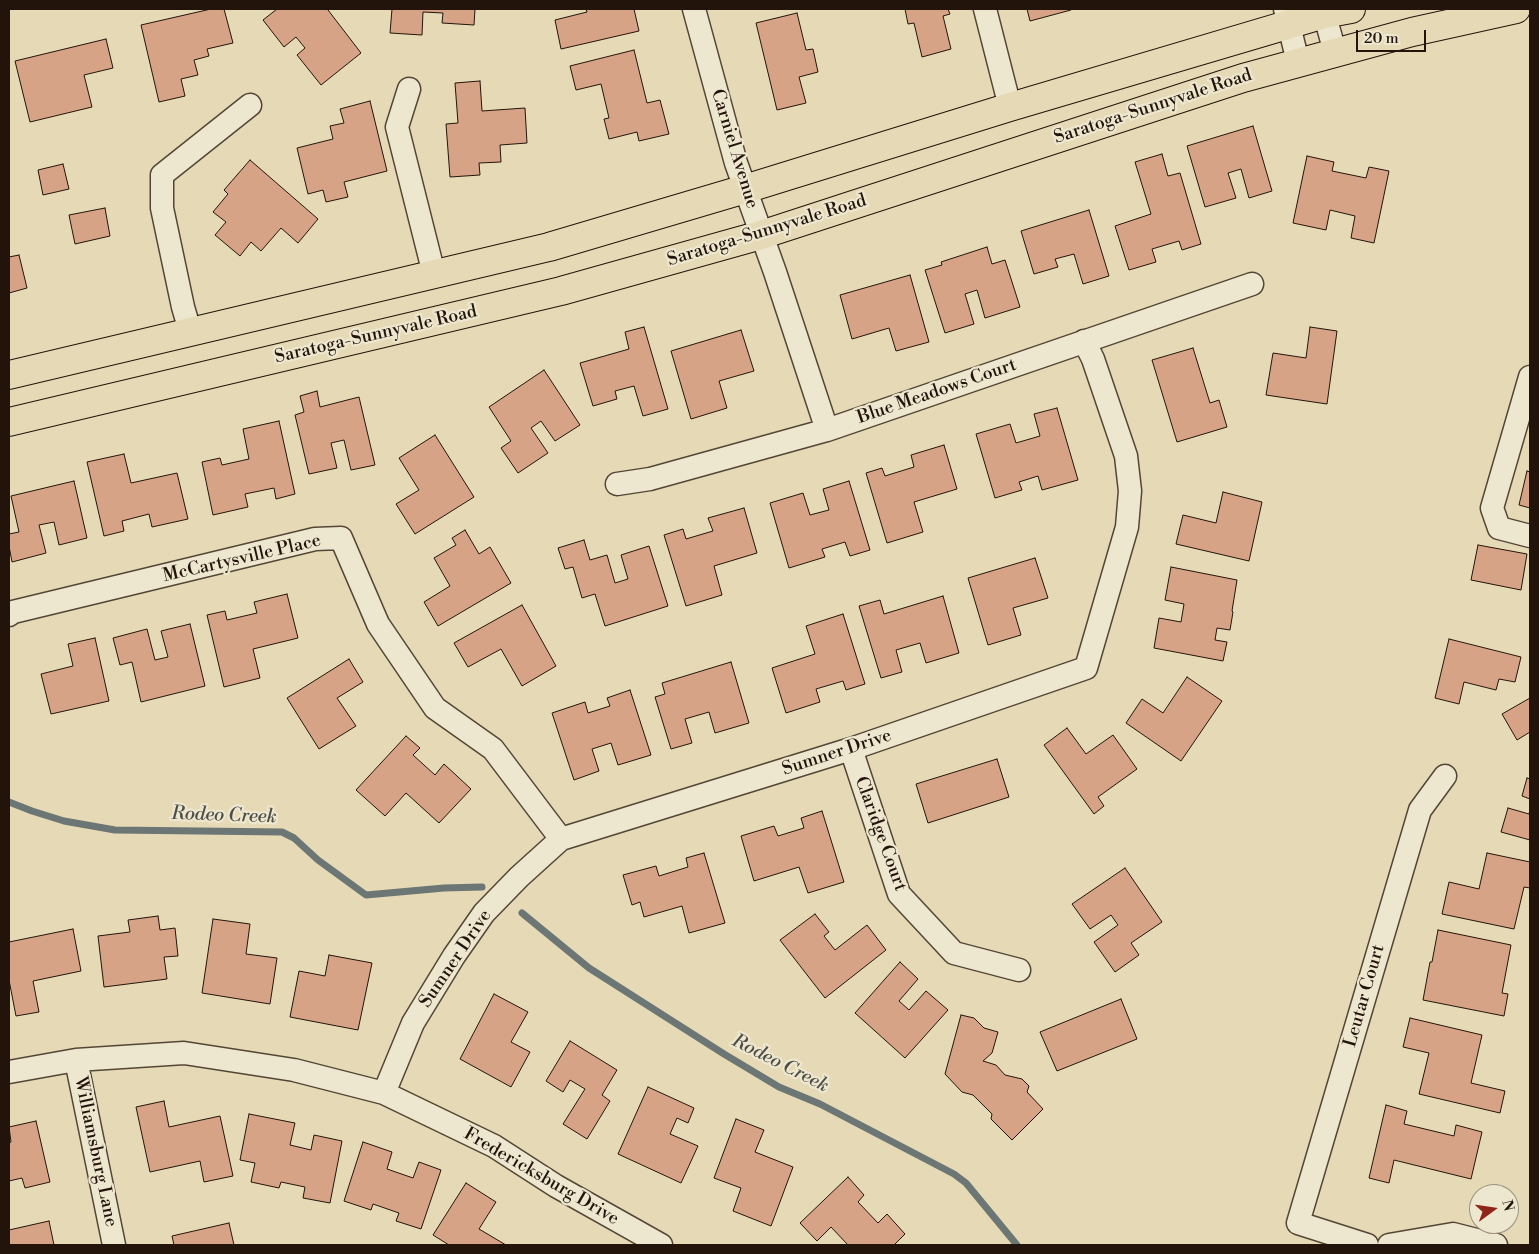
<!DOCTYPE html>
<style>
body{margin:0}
#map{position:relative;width:1539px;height:1254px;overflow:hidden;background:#e5dab5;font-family:"Libre Bodoni",serif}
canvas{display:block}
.frame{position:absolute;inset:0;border:10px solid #23140b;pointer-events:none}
.north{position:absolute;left:1469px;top:1184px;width:50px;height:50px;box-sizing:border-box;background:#eee7cf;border:1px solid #9d9381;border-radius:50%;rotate:76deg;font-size:14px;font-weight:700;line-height:20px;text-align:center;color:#23140b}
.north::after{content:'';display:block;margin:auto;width:18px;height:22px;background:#8f2418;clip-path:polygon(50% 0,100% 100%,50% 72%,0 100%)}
.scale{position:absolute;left:1356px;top:30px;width:70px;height:22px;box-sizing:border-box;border:2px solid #23140b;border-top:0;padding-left:6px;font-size:15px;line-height:18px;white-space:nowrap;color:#23140b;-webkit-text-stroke:4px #eee7cf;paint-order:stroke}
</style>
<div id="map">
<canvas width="1539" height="1254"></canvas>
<div class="frame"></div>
<div class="north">N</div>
<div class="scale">20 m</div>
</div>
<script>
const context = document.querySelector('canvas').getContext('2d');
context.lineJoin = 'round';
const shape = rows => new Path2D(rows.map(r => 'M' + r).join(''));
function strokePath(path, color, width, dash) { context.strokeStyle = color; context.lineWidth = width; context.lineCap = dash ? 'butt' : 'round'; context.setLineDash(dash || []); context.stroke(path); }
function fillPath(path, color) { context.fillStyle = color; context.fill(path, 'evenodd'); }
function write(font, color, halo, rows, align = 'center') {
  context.font = font + ' "Libre Bodoni",serif'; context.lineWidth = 4.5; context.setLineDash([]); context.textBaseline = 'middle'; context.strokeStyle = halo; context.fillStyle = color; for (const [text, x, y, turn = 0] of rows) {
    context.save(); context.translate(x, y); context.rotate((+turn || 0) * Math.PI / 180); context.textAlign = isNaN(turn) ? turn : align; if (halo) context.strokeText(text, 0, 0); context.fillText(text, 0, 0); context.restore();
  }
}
strokePath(shape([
 [9,802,32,811,64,821,115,830,282,832,294,838,318,860,366,895,444,888,482,887],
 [522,913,589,968,724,1054,779,1087,820,1104,954,1174,966,1183,1017,1245]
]), '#6c7674', 7);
const building = shape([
 [211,9,224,9,233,43,207,49,209,56,194,60,198,75,181,79,185,96,159,102,141,25,211,9],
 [277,9,329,9,328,10,361,53,321,85,297,55,305,48,296,37,284,47,263,20,277,9],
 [392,9,475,9,474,25,442,23,443,13,423,12,422,35,390,33,392,9],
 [586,9,634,9,639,31,561,49,555,20,587,12,586,9],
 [905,9,948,9,950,14,943,16,951,49,922,57,914,23,908,24,905,9],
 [1027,9,1071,9,1071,10,1030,21,1027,9],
 [797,13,806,50,813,49,818,72,799,77,806,103,777,110,756,23,797,13],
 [106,39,113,68,84,75,92,107,30,122,15,61,106,39],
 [634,50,647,103,660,100,669,134,639,141,637,132,609,139,604,119,609,118,601,84,576,90,570,66,634,50],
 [480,81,482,111,525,108,527,143,500,145,501,162,479,163,480,175,450,177,446,124,458,123,455,83,480,81],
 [370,101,387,171,344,182,348,197,326,202,323,190,308,194,297,148,333,139,330,126,344,123,340,109,370,101],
 [1253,126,1272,191,1249,198,1241,169,1228,173,1236,198,1205,207,1187,146,1253,126],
 [1162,154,1168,176,1180,173,1201,244,1182,250,1179,241,1152,249,1156,262,1129,270,1115,226,1151,214,1135,162,1162,154],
 [1307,156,1334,162,1332,171,1366,178,1369,167,1389,171,1374,243,1351,238,1355,216,1330,210,1326,230,1293,223,1307,156],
 [250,160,318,219,298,243,281,228,261,251,251,242,240,256,215,235,226,222,213,212,228,194,224,190,250,160],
 [63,164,69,189,43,195,38,170,63,164],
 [105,208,110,236,75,244,69,215,105,208],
 [1089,210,1109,276,1083,284,1074,254,1055,259,1058,267,1034,274,1021,231,1089,210],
 [987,247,992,264,1005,260,1020,307,985,318,977,290,965,294,974,324,945,333,925,270,942,265,941,262,987,247],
 [19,255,27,288,9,293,9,257,19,255],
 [910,275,929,342,896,351,889,328,852,339,840,295,910,275],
 [644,327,668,409,643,416,634,386,615,391,617,399,593,406,580,363,629,349,625,332,644,327],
 [1310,327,1337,331,1327,404,1266,395,1273,353,1306,358,1310,327],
 [741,330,754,371,719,381,727,408,691,419,671,351,741,330],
 [1193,348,1210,403,1219,400,1227,427,1177,442,1152,360,1193,348],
 [544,370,580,425,555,441,541,421,531,428,548,453,518,473,501,448,511,441,489,407,544,370],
 [317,391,320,407,359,397,375,465,351,470,344,440,331,443,337,468,309,474,295,415,304,412,300,396,317,391],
 [1057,408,1078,480,1042,490,1038,476,1019,482,1022,490,995,498,976,434,1010,424,1016,443,1040,436,1034,414,1057,408],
 [279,421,295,494,276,499,274,488,245,494,248,507,213,515,202,462,220,458,222,465,249,459,243,429,279,421],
 [435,435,474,497,415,534,396,504,419,490,399,458,435,435],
 [944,445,957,489,914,502,923,532,887,543,866,473,882,468,885,476,914,467,911,455,944,445],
 [124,454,131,483,177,473,188,519,152,527,149,514,122,521,124,531,104,536,87,462,124,454],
 [1527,471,1530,472,1530,508,1519,505,1527,471],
 [74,481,87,538,59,545,54,522,39,525,46,553,12,562,9,546,9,534,19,532,11,496,74,481],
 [849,481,870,550,850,556,845,542,822,549,825,557,789,568,770,503,803,493,810,515,829,510,823,489,849,481],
 [1223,492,1262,502,1249,561,1176,544,1183,515,1216,523,1223,492],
 [744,508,757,553,714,566,722,595,686,606,664,535,683,529,686,539,713,531,708,518,744,508],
 [465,530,479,554,490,547,511,583,438,626,424,602,450,586,434,558,456,545,452,538,465,530],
 [584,540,590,560,607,555,615,583,628,579,621,555,649,546,668,606,605,626,595,594,582,598,573,567,565,569,558,548,584,540],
 [1478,545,1527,554,1521,590,1471,580,1478,545],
 [1035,558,1048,598,1013,608,1021,635,988,645,968,578,1035,558],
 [1171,567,1237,580,1232,611,1233,612,1230,630,1217,628,1215,640,1227,642,1223,661,1154,648,1159,618,1181,622,1184,604,1165,600,1171,567],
 [287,594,298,638,253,649,260,678,224,687,207,615,225,611,227,620,257,613,254,602,287,594],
 [943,596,959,653,926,663,920,643,896,650,902,672,881,678,859,606,880,600,884,614,943,596],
 [522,605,556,666,522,686,501,649,468,667,454,643,522,605],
 [843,614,865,684,846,690,843,681,816,689,820,702,786,713,772,668,815,654,806,626,843,614],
 [190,624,205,686,141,702,132,662,120,665,113,638,147,629,155,660,168,657,161,631,190,624],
 [95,638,109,701,51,714,41,674,73,666,68,644,95,638],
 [1449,639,1521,657,1515,682,1499,679,1496,690,1464,682,1459,704,1435,698,1449,639],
 [349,659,363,682,337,698,356,726,319,749,287,698,349,659],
 [731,662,749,723,715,733,709,712,685,719,692,743,671,749,655,697,665,694,662,683,731,662],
 [1187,677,1222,701,1181,761,1126,723,1142,699,1163,713,1187,677],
 [630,690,651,755,618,765,611,743,592,749,599,771,574,780,552,713,585,702,588,713,610,706,607,698,630,690],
 [1530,698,1530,732,1517,740,1502,714,1530,698],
 [1067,728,1086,754,1113,735,1137,769,1098,797,1104,806,1094,814,1044,745,1067,728],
 [406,736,420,748,413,755,435,775,444,764,471,789,439,823,406,793,385,816,356,790,406,736],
 [997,759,1009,797,928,823,916,784,997,759],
 [1527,778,1530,779,1530,799,1522,796,1527,778],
 [1508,808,1529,814,1530,809,1530,840,1501,832,1508,808],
 [822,811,844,882,808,893,799,867,754,881,741,836,774,826,778,836,804,828,801,818,822,811],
 [704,853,725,923,689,933,682,906,644,917,640,902,632,905,623,875,656,866,659,876,688,867,686,858,704,853],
 [1487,853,1530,862,1530,888,1524,887,1514,929,1442,914,1449,882,1479,889,1487,853],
 [1125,868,1162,922,1131,943,1139,955,1115,972,1094,942,1118,925,1111,915,1090,929,1072,904,1125,868],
 [815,914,829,932,824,936,835,950,867,925,886,950,825,998,780,940,815,914],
 [158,916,160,930,175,928,178,956,164,957,167,979,104,987,98,936,130,932,128,920,158,916],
 [213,919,250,924,246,954,277,958,270,1004,202,993,213,919],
 [73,929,81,971,33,981,39,1012,16,1016,9,980,9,942,73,929],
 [1438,930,1511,945,1502,993,1508,994,1504,1016,1423,1000,1430,962,1432,962,1438,930],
 [329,955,372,963,358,1030,290,1017,299,971,325,976,329,955],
 [900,962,918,979,899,1001,909,1010,926,991,948,1010,905,1058,855,1013,900,962],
 [494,994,528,1012,511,1042,530,1052,511,1087,460,1059,494,994],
 [1121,999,1137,1039,1057,1071,1040,1032,1121,999],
 [961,1015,974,1018,984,1028,998,1032,992,1053,983,1061,996,1065,1005,1075,1022,1079,1029,1086,1027,1092,1043,1109,1012,1140,991,1119,992,1114,973,1095,962,1092,945,1074,961,1015],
 [1410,1018,1482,1035,1471,1083,1505,1091,1500,1113,1419,1094,1429,1053,1403,1047,1410,1018],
 [570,1041,617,1070,602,1095,610,1101,587,1139,563,1124,585,1089,570,1080,563,1092,546,1081,570,1041],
 [648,1087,694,1108,688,1123,677,1118,670,1134,698,1146,681,1183,618,1154,648,1087],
 [164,1101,169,1127,220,1116,233,1176,204,1182,200,1161,150,1172,136,1107,164,1101],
 [1386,1105,1407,1111,1404,1124,1454,1136,1456,1125,1482,1132,1471,1179,1394,1160,1389,1183,1369,1178,1386,1105],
 [249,1114,295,1123,290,1145,311,1150,314,1135,342,1141,330,1203,303,1198,305,1187,281,1182,279,1188,251,1182,255,1163,240,1160,249,1114],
 [736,1119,764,1130,755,1152,793,1167,771,1226,733,1211,741,1188,714,1178,736,1119],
 [36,1121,50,1182,25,1188,22,1178,9,1181,9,1143,11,1142,9,1127,36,1121],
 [363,1142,392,1152,387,1169,413,1178,419,1162,441,1170,421,1229,396,1221,399,1213,373,1204,371,1210,344,1201,363,1142],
 [848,1177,864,1195,858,1202,878,1223,887,1214,905,1234,894,1245,848,1245,831,1227,817,1241,800,1223,848,1177],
 [466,1183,496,1202,479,1229,506,1245,449,1245,433,1235,466,1183],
 [49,1221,54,1245,9,1245,9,1230,49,1221],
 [229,1223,234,1245,174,1245,172,1236,229,1223]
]);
fillPath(building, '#d7a386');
strokePath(building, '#23140b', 1);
const minor = shape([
 [694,9,736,163,775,272,827,430],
 [985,9,1010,107],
 [1285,9,1298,62],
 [1323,9,1335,52],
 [409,89,397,127,434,274],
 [190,331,183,307,162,208,162,175,250,105],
 [1530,377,1492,508,1499,528,1530,536],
 [617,484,650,479,827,430,1252,284],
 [9,615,13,612,315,539,341,538,378,624,435,708,493,749,561,839],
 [851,749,899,894,954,953,1019,970],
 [76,1060,114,1245],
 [9,1072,76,1060,184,1053,294,1070,384,1093,494,1146,556,1186,661,1245],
 [384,1093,413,1023,454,956,484,913,519,877,561,839,851,749,1086,668,1127,527,1130,491,1126,456,1093,359,1084,341],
 [1367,1245,1298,1223,1420,810,1445,776],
 [1389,1245,1453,1234,1496,1245]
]);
const major = shape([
 [9,375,549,247,745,189,1010,107,1324,14,1351,9],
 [9,422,561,291,761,235,1243,78,1412,32,1516,9]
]);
strokePath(minor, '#544636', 25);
strokePath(major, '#23140b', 30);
strokePath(minor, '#eee7cf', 22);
strokePath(major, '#e5dab5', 28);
write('18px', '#23140b', '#eee7cf', [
 ["Saratoga-Sunnyvale Road",1153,107,-18],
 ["Carniel Avenue",734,149,73],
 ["Saratoga-Sunnyvale Road",767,231,-17],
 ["Saratoga-Sunnyvale Road",376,335,-13],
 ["Blue Meadows Court",937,392,-19],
 ["McCartysville Place",242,559,-13],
 ["Sumner Drive",837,753,-18],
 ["Claridge Court",880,834,70],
 ["Sumner Drive",456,959,-56],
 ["Leutar Court",1365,996,-74],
 ["Williamsburg Lane",95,1152,78],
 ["Fredericksburg Drive",541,1177,30]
]);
write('italic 19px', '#4d4d48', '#eee7cf', [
 ["Rodeo Creek",224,816,2],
 ["Rodeo Creek",780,1064,27]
]);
</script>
